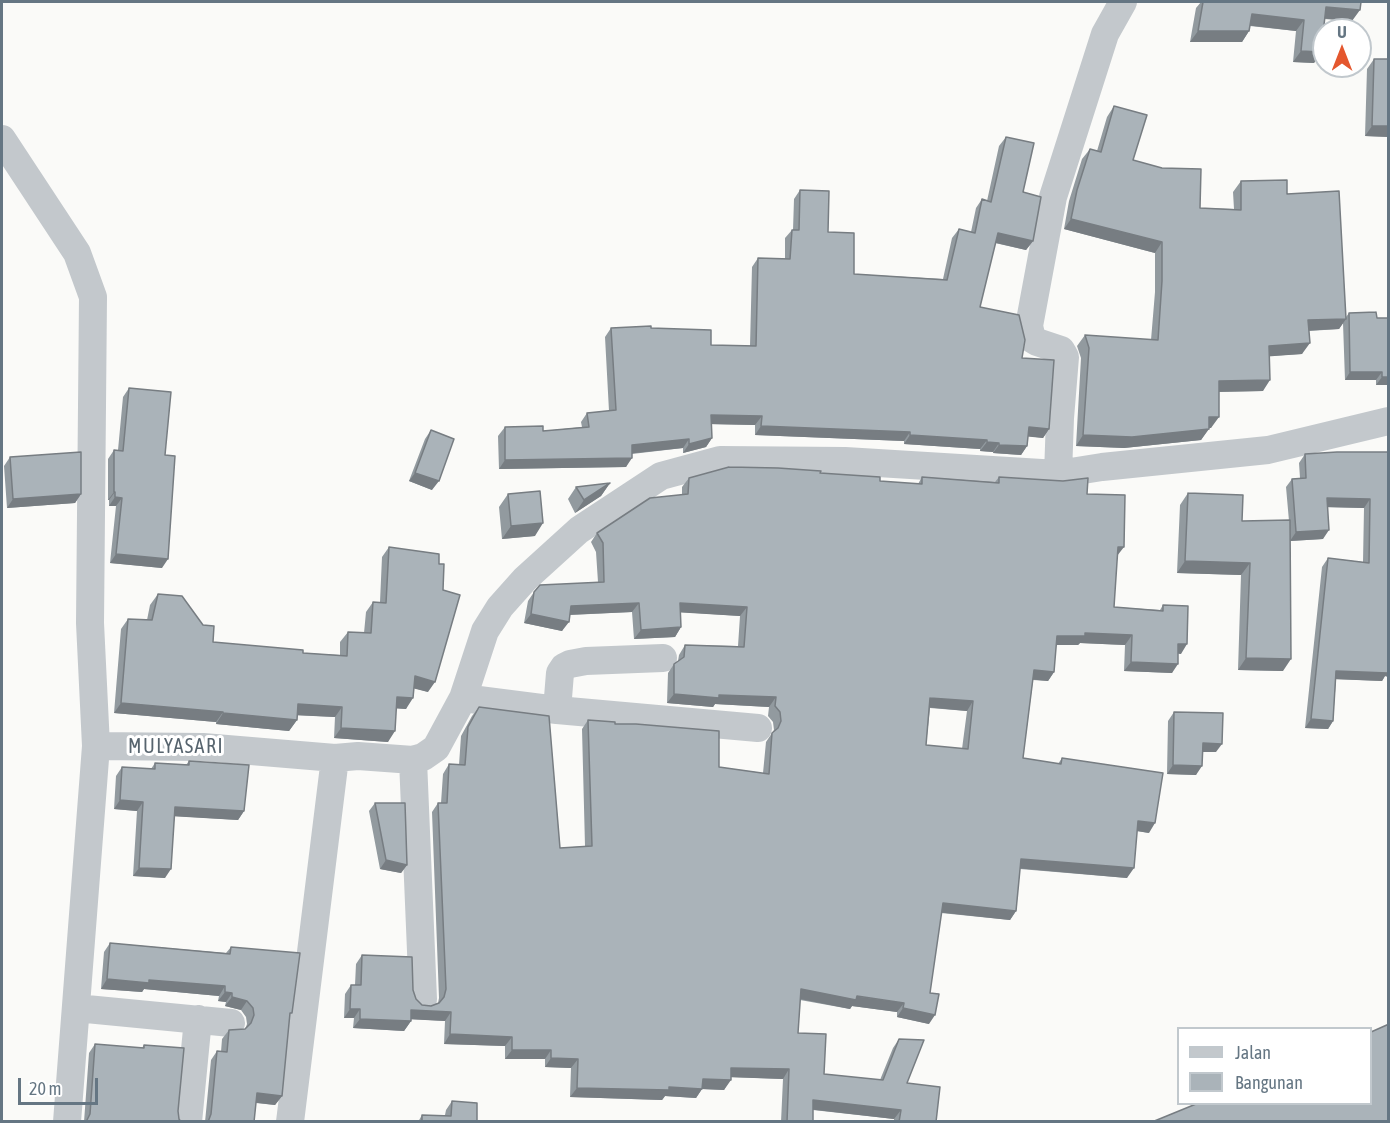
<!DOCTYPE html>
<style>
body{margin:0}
#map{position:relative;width:1390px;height:1123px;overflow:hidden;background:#fafaf8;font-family:"Asap Condensed",sans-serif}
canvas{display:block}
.frame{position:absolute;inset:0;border:3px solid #657683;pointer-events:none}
.legend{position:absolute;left:1177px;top:1027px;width:195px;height:78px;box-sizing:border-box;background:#fff;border:2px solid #c1c8cd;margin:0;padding:8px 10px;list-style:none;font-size:18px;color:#657683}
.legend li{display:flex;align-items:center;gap:12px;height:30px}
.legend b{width:30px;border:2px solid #c1c8cd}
.north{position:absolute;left:1312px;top:18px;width:60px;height:60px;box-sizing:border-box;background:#fff;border:2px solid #c1c8cd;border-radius:50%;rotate:0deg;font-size:16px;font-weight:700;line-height:24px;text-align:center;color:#657683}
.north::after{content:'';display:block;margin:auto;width:21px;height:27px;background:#e4572e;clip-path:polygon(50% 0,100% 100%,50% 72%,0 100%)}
.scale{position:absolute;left:18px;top:1078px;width:80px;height:27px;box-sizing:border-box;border:3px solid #657683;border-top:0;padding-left:8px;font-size:18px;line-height:21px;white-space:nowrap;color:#657683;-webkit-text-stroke:4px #fff;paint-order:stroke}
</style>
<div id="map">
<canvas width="1390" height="1123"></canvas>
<div class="frame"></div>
<ul class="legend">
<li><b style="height:8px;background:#c3c8cc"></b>Jalan</li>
<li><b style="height:16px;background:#aab3b9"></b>Bangunan</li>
</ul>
<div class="north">U</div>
<div class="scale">20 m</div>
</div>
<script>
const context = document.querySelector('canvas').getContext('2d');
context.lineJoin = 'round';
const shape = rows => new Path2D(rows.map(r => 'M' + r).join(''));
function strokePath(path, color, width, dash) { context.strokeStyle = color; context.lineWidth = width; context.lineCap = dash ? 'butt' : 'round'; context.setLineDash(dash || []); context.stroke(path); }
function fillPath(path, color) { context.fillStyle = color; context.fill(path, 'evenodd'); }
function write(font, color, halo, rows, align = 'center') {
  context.font = font + ' "Asap Condensed",sans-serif'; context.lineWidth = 6; context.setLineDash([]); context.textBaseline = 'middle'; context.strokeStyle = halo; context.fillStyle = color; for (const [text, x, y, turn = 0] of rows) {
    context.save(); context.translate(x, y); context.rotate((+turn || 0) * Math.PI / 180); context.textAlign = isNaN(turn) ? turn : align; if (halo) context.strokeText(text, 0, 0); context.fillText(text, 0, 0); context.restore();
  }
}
strokePath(shape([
 [2,139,77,253,93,297,90,623,96,746,67,1122],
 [1058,474,1060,418,1065,357,1061,350,1037,342,1032,339,1029,326,1053,197,1105,34,1123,2],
 [463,698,557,710,758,728],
 [557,710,560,673,564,667,570,664,586,661,663,658],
 [96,746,203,747,335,758,358,756,413,760,423,757,436,748,463,698,485,631,500,607,525,579,579,530,661,476,720,460,845,461,1058,474,1102,467,1268,450,1388,421],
 [413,760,423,999],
 [76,1008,231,1023],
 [188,1122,198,1019],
 [290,1122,335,758]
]), '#c3c8cc', 28);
fillPath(shape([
 [1201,2,1203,2,1352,21,1324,19,1321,52,1314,63,1293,62,1296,31,1250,26,1249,31,1242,42,1190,42,1196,8],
 [1374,59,1389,137,1365,136,1367,69],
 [1114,106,1133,160,1200,208,1234,209,1233,192,1241,181,1287,194,1346,317,1349,313,1377,318,1389,318,1389,385,1376,385,1376,380,1345,380,1343,323,1339,329,1309,331,1302,354,1269,356,1263,391,1219,392,1211,428,1209,428,1201,440,1124,448,1076,446,1081,358,1077,346,1085,335,1151,340,1155,292,1155,253,1064,229,1069,201,1082,159,1090,149,1097,151,1107,117],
 [1006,137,1023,192,1033,241,1026,250,995,243,980,307,1022,358,1049,429,1043,438,1028,436,1027,446,1021,455,993,453,993,452,980,451,980,449,904,444,904,441,755,435,755,425,712,424,712,438,706,447,683,453,683,448,632,454,626,467,499,469,498,436,505,427,543,431,582,427,581,422,587,413,609,411,605,337,611,328,651,328,711,345,750,346,752,267,758,258,785,259,785,238,792,230,793,230,794,199,800,190,828,232,854,274,943,279,952,238,959,229,971,232,976,208,982,199,987,201,999,146],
 [129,388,165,455,162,568,110,563,116,506,109,506,109,500,108,500,108,459,114,450,118,450,123,397],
 [431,430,432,490,409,481,425,439],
 [1389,452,1389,677,1385,676,1382,681,1336,679,1333,721,1328,729,1305,728,1322,567,1328,558,1363,562,1364,508,1328,507,1323,539,1290,541,1283,671,1238,670,1241,575,1177,573,1180,505,1188,493,1242,521,1289,521,1286,487,1292,479,1300,478,1299,463,1305,454],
 [10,457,81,494,75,503,7,508,4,466],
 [820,473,880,481,918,484,922,477,995,482,999,477,1087,494,1117,556,1114,607,1160,610,1163,605,1181,654,1178,653,1172,673,1124,671,1125,645,1080,643,1078,645,1056,645,1054,672,1048,681,1033,680,1023,758,1058,764,1062,758,1149,833,1137,831,1127,878,1020,869,1016,911,1010,920,941,913,930,993,929,1024,897,1017,897,1012,852,1006,850,1009,800,1000,798,1033,824,1074,880,1080,893,1048,899,1039,907,1083,936,1122,894,1122,894,1119,813,1110,813,1122,781,1122,783,1079,731,1077,724,1090,702,1089,696,1098,665,1096,662,1100,570,1097,571,1068,545,1067,545,1059,505,1059,505,1046,444,1044,445,1021,411,1019,411,1021,404,1031,353,1028,354,1018,344,1018,345,994,351,985,355,985,356,964,362,955,413,990,416,999,422,1005,431,1006,438,1003,439,998,432,812,438,803,441,803,443,774,449,764,459,765,461,736,472,716,479,707,560,848,585,846,582,729,588,720,615,724,719,767,763,773,766,742,774,730,773,722,768,716,769,707,715,704,713,707,667,703,668,673,674,664,678,661,679,655,685,645,738,646,740,616,680,612,681,627,675,637,634,639,632,612,570,615,562,631,524,623,528,601,534,592,598,582,596,552,591,542,597,533,682,495,682,487,689,478],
 [930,708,967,711,962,749,926,745],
 [610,483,601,496,575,513,568,499,576,487],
 [508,494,535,536,502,539,499,507],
 [389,547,428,692,414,688,406,709,396,708,388,742,334,738,335,717,297,715,297,720,289,731,216,724,216,722,114,713,121,629,128,619,147,620,150,605,158,594,213,642,303,653,340,655,340,642,348,632,364,633,366,612,373,602,380,602,382,557],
 [1174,712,1216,752,1203,752,1196,775,1167,774,1168,721],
 [189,761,244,811,238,820,175,816,165,878,133,876,137,811,114,809,116,776,122,767,151,769,155,763,186,765],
 [375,803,407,865,401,873,380,869,369,811],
 [110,943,226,953,231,947,289,1017,282,1096,275,1105,256,1103,254,1122,205,1122,211,1060,217,1051,221,1052,222,1039,229,1030,245,1029,246,1027,247,1024,246,1017,241,1010,225,1006,226,1002,218,1001,219,996,144,989,142,992,101,989,104,952],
 [95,1044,142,1048,144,1045,178,1111,179,1119,181,1122,84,1122,89,1053],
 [452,1101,477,1122,418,1122,422,1115,445,1115,446,1110]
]), '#929a9f');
fillPath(shape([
 [1326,7,1360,10,1352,21,1318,18],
 [1252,14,1304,20,1296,31,1245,25],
 [1198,31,1249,31,1242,42,1190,42],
 [1301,51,1321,52,1314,63,1293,62],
 [1372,126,1389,126,1389,137,1365,136],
 [1071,219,1162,242,1155,253,1064,229],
 [998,233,1033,241,1026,250,992,242],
 [1346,319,1339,329,1301,331,1308,320],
 [1310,343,1302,354,1261,357,1269,346],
 [1350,372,1382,372,1376,380,1345,380],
 [1382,377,1389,377,1389,385,1376,385],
 [1270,380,1263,391,1211,392,1219,381],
 [711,415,762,416,755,425,705,424],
 [1209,417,1219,417,1211,428,1201,428],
 [761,426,910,432,904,441,755,435],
 [1029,427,1049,429,1043,438,1022,436],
 [1209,429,1201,440,1124,448,1076,446,1083,435],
 [910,435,987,440,980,449,904,444],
 [712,438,706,447,683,453,689,444],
 [689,439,683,448,626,454,632,445],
 [987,442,999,443,993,452,980,451],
 [999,445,1027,446,1021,455,993,453],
 [632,458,626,467,499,469,505,460],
 [415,473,439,481,432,490,409,481],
 [610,483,601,496,575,513,584,500],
 [114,492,115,492,109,500,108,500],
 [81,494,75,503,7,508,13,499],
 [115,497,122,498,116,506,109,506],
 [1327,498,1370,499,1364,508,1321,507],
 [543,523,535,536,502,539,511,526],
 [1329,530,1323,539,1290,541,1296,532],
 [1118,547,1124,547,1117,556],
 [116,554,168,559,162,568,110,563],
 [1185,561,1250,563,1241,575,1177,573],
 [639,603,632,612,565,615,571,606],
 [680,603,747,607,740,616,673,612],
 [531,614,569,622,562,631,524,623],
 [681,627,675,637,634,639,641,630],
 [1085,633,1132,635,1125,645,1080,643,1078,645,1050,645,1057,636],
 [1178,644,1187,644,1181,654,1172,653],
 [1246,658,1291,659,1283,671,1238,670],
 [1131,662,1178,664,1172,673,1124,671],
 [1389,668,1389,677,1385,676,1382,681,1331,679,1336,671],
 [1034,670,1054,672,1048,681,1027,679],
 [415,676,435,682,428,692,408,687],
 [674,694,719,695,776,697,769,707,715,704,713,707,667,703],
 [397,697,413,698,406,709,389,708],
 [930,698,973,701,967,711,924,707],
 [121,703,223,712,216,722,114,713],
 [298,704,342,707,335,717,291,715],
 [223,713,297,720,289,731,216,724],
 [1311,719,1333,721,1328,729,1305,728],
 [341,728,395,731,388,742,334,738],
 [1203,743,1222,744,1216,752,1197,752],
 [1173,765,1202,766,1196,775,1167,774],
 [120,800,143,802,137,811,114,809],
 [175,807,244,811,238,820,169,816],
 [1138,821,1155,823,1149,833,1131,830],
 [1021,859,1134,868,1127,878,1015,868],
 [386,860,407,865,401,873,380,869],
 [139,868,171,869,165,878,133,876],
 [943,903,1016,911,1010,920,936,912],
 [107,979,149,980,225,986,219,996,144,989,142,992,101,989],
 [801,989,904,1003,897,1012,852,1006,850,1009,795,998],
 [225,992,232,993,226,1002,218,1001],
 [232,997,247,1001,241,1010,225,1006],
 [903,1008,935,1015,929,1024,897,1017],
 [350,1009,360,1009,354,1018,344,1018],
 [411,1010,451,1012,445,1021,405,1019],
 [360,1019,411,1021,404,1031,353,1028],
 [450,1034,512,1037,505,1046,444,1044],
 [512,1050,551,1050,545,1059,505,1059],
 [551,1058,578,1059,571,1068,545,1067],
 [731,1068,789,1069,783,1079,725,1077],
 [703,1079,731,1080,724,1090,702,1089,696,1098,665,1096,662,1100,570,1097,577,1088,669,1087],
 [257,1093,282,1096,275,1105,250,1102],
 [813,1100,901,1110,894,1119,807,1109]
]), '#777d82');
const building = shape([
 [1203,2,1361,2,1360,10,1326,7,1321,52,1301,51,1304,20,1252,14,1249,31,1198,31,1203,2],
 [1374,59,1389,59,1389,126,1372,126,1374,59],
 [1114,106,1147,115,1133,160,1162,168,1201,169,1200,208,1241,210,1241,181,1287,180,1287,194,1339,191,1346,319,1308,320,1310,343,1269,346,1270,380,1219,381,1219,417,1209,417,1209,429,1132,437,1083,435,1089,348,1085,335,1158,340,1162,281,1162,242,1071,219,1077,190,1090,149,1101,152,1114,106],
 [1006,137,1034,143,1023,192,1041,197,1033,241,998,233,980,307,1019,315,1025,340,1022,358,1054,360,1049,429,1029,427,1027,446,999,445,999,443,987,442,987,440,910,435,910,432,761,426,762,416,711,415,712,438,689,444,689,439,632,445,632,458,505,460,505,427,543,426,543,431,589,427,587,413,616,410,611,328,651,326,651,328,711,330,711,345,756,346,758,258,790,259,792,230,799,230,800,190,829,191,828,232,854,233,854,274,947,280,959,229,975,233,982,199,991,202,1006,137],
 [1376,312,1377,318,1389,318,1389,377,1382,377,1382,372,1350,372,1349,313,1376,312],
 [129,388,171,392,165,455,175,456,168,559,116,554,122,498,115,497,115,492,114,492,114,450,123,451,129,388],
 [431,430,454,439,439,481,415,473,431,430],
 [81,452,81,494,13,499,10,457,81,452],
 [1337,452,1389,452,1389,668,1388,673,1336,671,1333,721,1311,719,1328,558,1369,563,1370,499,1327,498,1329,530,1296,532,1292,479,1306,478,1305,454,1337,452],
 [729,467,778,468,821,471,820,473,880,477,880,481,922,484,922,477,999,483,999,477,1063,481,1088,478,1087,494,1125,495,1124,547,1118,547,1114,607,1163,611,1163,605,1188,606,1187,644,1178,644,1178,664,1131,662,1132,635,1085,633,1085,636,1057,636,1054,672,1034,670,1023,758,1061,764,1062,758,1163,773,1155,823,1138,821,1134,868,1021,859,1016,911,943,903,930,993,939,994,935,1015,903,1008,904,1003,857,996,856,1000,801,989,798,1033,826,1034,824,1074,883,1080,899,1039,924,1040,907,1083,940,1087,936,1122,899,1122,901,1110,813,1100,813,1122,787,1122,789,1069,731,1068,731,1080,703,1079,702,1089,669,1087,669,1090,577,1088,578,1059,551,1058,551,1050,512,1050,512,1037,450,1034,451,1012,411,1010,411,1021,360,1019,360,1009,350,1009,351,985,361,985,362,955,412,957,413,990,416,999,422,1005,431,1006,439,1003,444,997,446,989,438,803,447,803,449,764,465,765,468,727,479,707,549,716,560,848,592,846,588,720,615,722,615,724,636,724,719,731,719,767,769,774,772,733,778,728,781,721,780,712,775,706,776,697,719,695,719,698,674,694,674,664,684,657,685,645,744,647,747,607,680,603,681,627,641,630,639,603,571,606,569,622,531,614,534,592,540,585,604,582,603,543,597,533,650,498,688,494,689,478,729,467],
 [930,698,973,701,968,749,926,745,930,698],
 [610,483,584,500,576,487,610,483],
 [540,491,543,523,511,526,508,494,540,491],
 [1188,493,1243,495,1242,521,1290,520,1291,659,1246,658,1250,563,1185,561,1188,493],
 [389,547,439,554,439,564,444,564,443,590,460,595,435,682,415,676,413,698,397,697,395,731,341,728,342,707,298,704,297,720,223,713,223,712,121,703,128,619,152,620,158,594,182,596,203,625,214,626,213,642,303,650,303,653,347,656,348,632,371,633,373,602,386,603,389,547],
 [1174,712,1223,713,1222,744,1203,743,1202,766,1173,765,1174,712],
 [189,761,249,765,244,811,175,807,171,869,139,868,143,802,120,800,122,767,155,769,155,763,189,765,189,761],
 [375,803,405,803,407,865,386,860,375,803],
 [110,943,230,954,231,947,300,953,292,1013,290,1013,282,1096,257,1093,254,1122,208,1122,211,1114,217,1051,227,1052,229,1030,245,1029,251,1023,254,1015,253,1008,247,1001,232,997,232,993,225,992,225,986,149,980,149,983,107,979,110,943],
 [1389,1024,1389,1122,1152,1122,1196,1104,1371,1104,1371,1032,1389,1024],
 [95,1044,144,1048,144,1045,184,1048,178,1111,179,1119,181,1122,86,1122,90,1114,95,1044],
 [452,1101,477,1103,477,1122,422,1122,422,1115,451,1116,452,1101]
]);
fillPath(building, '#aab3b9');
strokePath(building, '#777d82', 1.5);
context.letterSpacing = '1.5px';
write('20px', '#57646e', '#fff', [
 ["MULYASARI",176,747]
]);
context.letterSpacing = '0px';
</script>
